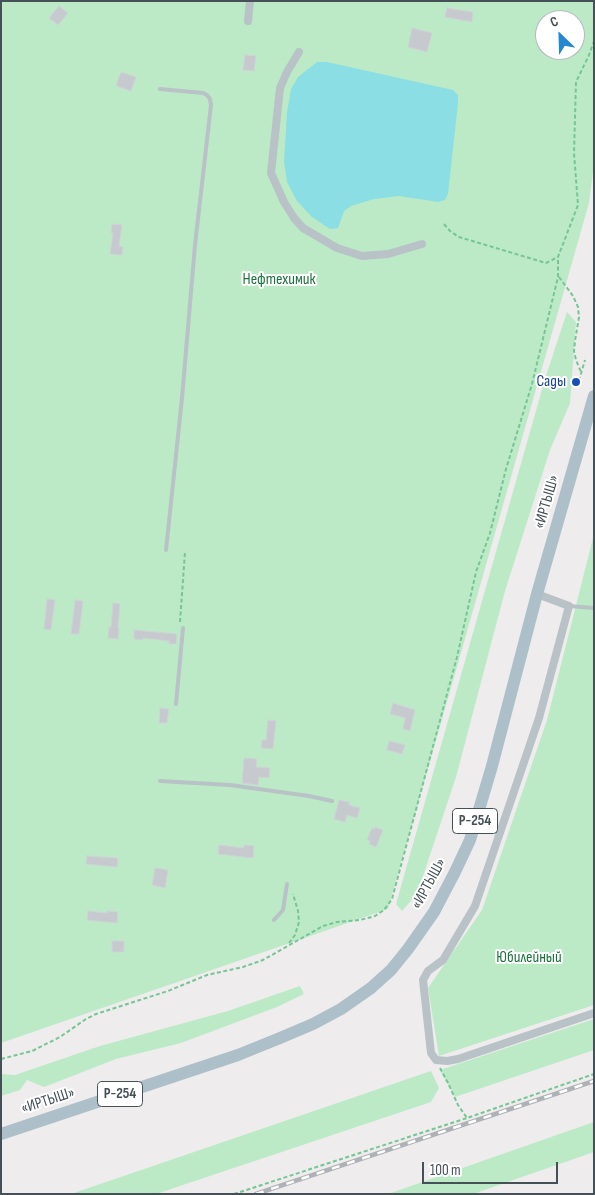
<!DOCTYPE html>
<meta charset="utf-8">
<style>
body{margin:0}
#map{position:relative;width:595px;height:1195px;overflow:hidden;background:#eeecec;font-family:"Sofia Sans Condensed",sans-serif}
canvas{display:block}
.frame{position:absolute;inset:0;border:2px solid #455157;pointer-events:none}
.north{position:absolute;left:535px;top:10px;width:50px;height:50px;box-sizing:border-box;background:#fff;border:1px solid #b5b9bc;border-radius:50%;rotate:336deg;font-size:14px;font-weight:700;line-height:20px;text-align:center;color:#455157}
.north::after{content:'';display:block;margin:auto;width:18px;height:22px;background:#2587cf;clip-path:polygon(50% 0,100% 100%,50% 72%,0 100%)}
.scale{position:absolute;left:422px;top:1162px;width:136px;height:22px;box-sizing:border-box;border:2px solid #455157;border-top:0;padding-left:6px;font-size:15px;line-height:18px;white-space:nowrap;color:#455157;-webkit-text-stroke:4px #fff;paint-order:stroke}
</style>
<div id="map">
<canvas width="595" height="1195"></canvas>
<div class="frame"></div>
<div class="north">С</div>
<div class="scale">100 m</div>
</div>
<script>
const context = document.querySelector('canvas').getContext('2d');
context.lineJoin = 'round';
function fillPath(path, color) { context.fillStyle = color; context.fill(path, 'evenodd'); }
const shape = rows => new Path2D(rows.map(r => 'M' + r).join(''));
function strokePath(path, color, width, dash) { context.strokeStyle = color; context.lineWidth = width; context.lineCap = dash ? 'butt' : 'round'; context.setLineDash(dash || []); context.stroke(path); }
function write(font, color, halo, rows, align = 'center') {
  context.font = font + ' "Sofia Sans Condensed",sans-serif'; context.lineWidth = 4; context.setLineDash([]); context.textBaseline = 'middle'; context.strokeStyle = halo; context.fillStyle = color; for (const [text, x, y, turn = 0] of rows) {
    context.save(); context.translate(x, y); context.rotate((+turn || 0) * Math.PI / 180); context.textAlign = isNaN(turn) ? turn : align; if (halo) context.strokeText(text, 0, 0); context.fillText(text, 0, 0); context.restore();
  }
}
fillPath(shape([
 [1,1,594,1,594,164,589,203,388,909,1,1043],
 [545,20,575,20,575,50,545,50],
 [567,312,576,322,570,403,550,450,505,591,456,777,417,894,402,911,396,904,545,379],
 [594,534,594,1005,439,1056,428,988,482,910,547,720],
 [300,986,304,994,277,1007,181,1043,116,1059,44,1087,27,1080,20,1090,1,1096,1,1074,15,1075,100,1046,228,1011],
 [594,1019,594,1050,455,1097,440,1070],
 [431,1071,439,1088,431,1102,156,1194,71,1194],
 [594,1122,594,1152,473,1194,388,1194]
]), '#bceac7');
fillPath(shape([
 [317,62,327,62,453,90,458,95,458,103,448,194,445,200,438,202,399,196,374,199,351,206,344,211,338,228,330,229,312,217,297,201,287,182,284,162,287,112,291,89,298,77]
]), '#8bdee4');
const building = shape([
 [59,6,68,13,58,25,49,18,59,6],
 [447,8,473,12,472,22,445,17,447,8],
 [412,28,432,33,427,52,408,47,412,28],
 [245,55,256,56,254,71,243,70,245,55],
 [121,72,136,77,131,91,116,86,121,72],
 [112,224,122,225,119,246,123,247,122,255,110,254,113,233,111,233,112,224],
 [47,599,55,600,51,630,44,629,47,599],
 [75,600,83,601,79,634,71,634,75,600],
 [113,603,120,604,118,628,119,628,118,639,108,638,109,627,111,627,113,603],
 [134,630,177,634,176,644,169,644,169,641,143,638,143,640,134,639,134,630],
 [393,703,415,710,410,731,403,729,405,718,390,714,393,703],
 [160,708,169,709,167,723,159,723,160,708],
 [268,720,276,721,273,749,261,748,262,740,266,740,268,720],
 [389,741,405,745,402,754,387,750,389,741],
 [244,758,257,759,256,767,270,768,269,778,259,777,258,785,242,783,244,758],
 [339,800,349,802,349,805,360,808,357,818,347,815,345,822,334,819,339,800],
 [375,827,383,830,376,847,369,844,370,841,367,840,372,828,375,829,375,827],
 [219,845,244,848,244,845,254,846,253,858,218,854,219,845],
 [87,856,118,858,117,867,86,864,87,856],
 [155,868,168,870,165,888,152,885,155,868],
 [88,911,107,913,107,911,118,912,117,923,87,920,88,911],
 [112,941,124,941,124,952,112,952,112,941]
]);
fillPath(building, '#c6cace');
strokePath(building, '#d0d3d7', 1);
strokePath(shape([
 [444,224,450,231,459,237,546,263,558,257,578,205,574,153,576,82,589,55,594,41],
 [559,277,573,296,578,307,579,317,575,341,574,351,576,360,581,372],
 [577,387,585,360],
 [180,622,185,552],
 [289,943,295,935,299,922,298,911,293,894],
 [1,1059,32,1051,60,1037,86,1019,96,1014,168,991,207,975,243,967,263,960,323,926,337,922,360,920,375,916,384,910,392,899,457,657,476,572,490,533,506,469,532,384,558,277,558,257],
 [440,1068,448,1083,458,1105,467,1118,594,1074],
 [234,1194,467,1118]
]), '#76c594', 2, [4, 2.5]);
strokePath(shape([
 [160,89,203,93,207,95,210,99,211,105,195,245,182,398,166,550],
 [569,606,594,608],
 [176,704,183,628],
 [160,781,230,785,309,796,332,801],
 [274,920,283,910,287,884]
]), '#b8c2c7', 4);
strokePath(shape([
 [248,21,250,1],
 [299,52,287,72,280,88,271,173,284,202,294,218,303,228,337,248,362,256,388,254,422,244],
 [537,594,569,606,539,718,475,906,443,960,428,971,423,980,431,1053,436,1060,447,1061,458,1059,594,1013]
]), '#b8c2c7', 8);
strokePath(shape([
 [1,1134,238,1055,280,1038,313,1024,341,1009,371,988,391,970,408,949,434,912,455,872,470,840,492,766,537,594,594,396]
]), '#adbfc9', 12);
const rail = shape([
 [256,1194,594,1081]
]);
strokePath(rail, '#aeb2b6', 4.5);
strokePath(rail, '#fff', 2.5, [8]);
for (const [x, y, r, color] of [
 [576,382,5,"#1a4fb4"]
]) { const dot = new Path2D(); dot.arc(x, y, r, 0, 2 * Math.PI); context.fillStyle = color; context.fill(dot); strokePath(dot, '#fff', 2); }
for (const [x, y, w] of [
 [475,821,45],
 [120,1094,45]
]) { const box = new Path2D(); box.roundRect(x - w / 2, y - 12.5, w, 25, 4); context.fillStyle = '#fff'; context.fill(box); strokePath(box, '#455157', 1); }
write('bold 15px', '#455157', null, [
 ["Р-254",475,821],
 ["Р-254",120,1094]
]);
write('16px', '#1c723c', '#fff', [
 ["Нефтехимик",279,280],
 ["Юбилейный",529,958]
]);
write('16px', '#164399', '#fff', [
 ["Сады",566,382]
], 'right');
write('16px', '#455157', '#fff', [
 ["«ИРТЫШ»",547,502,-74],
 ["«ИРТЫШ»",429,884,-61],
 ["«ИРТЫШ»",48,1101,-18]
]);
</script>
